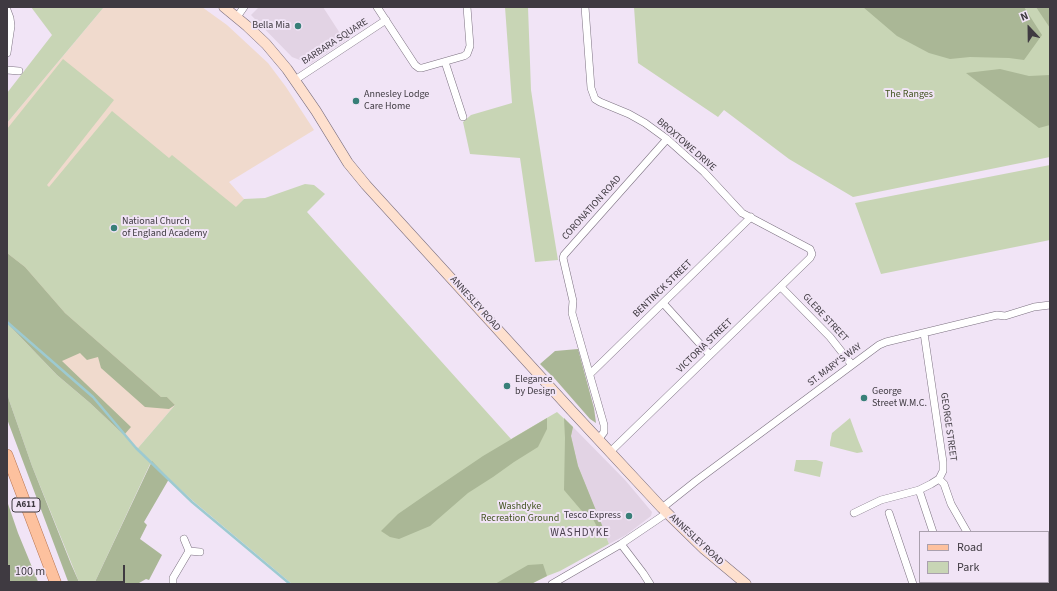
<!DOCTYPE html>
<style>
body{margin:0}
#map{position:relative;width:1057px;height:591px;overflow:hidden;background:#f1e4f6;font-family:"Source Sans 3",sans-serif}
canvas{display:block}
.frame{position:absolute;inset:0;border:8px solid #3f3a41;pointer-events:none}
.legend{position:absolute;left:919px;top:531px;width:130px;height:52px;box-sizing:border-box;background:#f1e4f6;border:1px solid #aaa0ae;margin:0;padding:5px 7px;list-style:none;font-size:12px;color:#3f3a41}
.legend li{display:flex;align-items:center;gap:8px;height:20px}
.legend b{width:20px;border:1px solid #aaa0ae}
.north{position:absolute;left:1009px;top:8px;width:40px;height:40px;-webkit-text-stroke:3px #f1e4f6;paint-order:stroke;rotate:338deg;font-size:11px;font-weight:700;line-height:16px;text-align:center;color:#3f3a41}
.north::after{content:'';display:block;margin:auto;width:14px;height:18px;background:#3f3a41;clip-path:polygon(50% 0,100% 100%,50% 72%,0 100%)}
.scale{position:absolute;left:8px;top:565px;width:117px;height:18px;box-sizing:border-box;border:2px solid #3f3a41;border-top:0;padding-left:5px;font-size:12px;line-height:14px;white-space:nowrap;color:#3f3a41;-webkit-text-stroke:3px #f1e4f6;paint-order:stroke}
</style>
<div id="map">
<canvas width="1057" height="591"></canvas>
<div class="frame"></div>
<ul class="legend">
<li><b style="height:5px;background:#fdc19e"></b>Road</li>
<li><b style="height:11px;background:#c8d5b5"></b>Park</li>
</ul>
<div class="north">N</div>
<div class="scale">100 m</div>
</div>
<script>
const context = document.querySelector('canvas').getContext('2d');
context.lineJoin = 'round';
function fillPath(path, color) { context.fillStyle = color; context.fill(path, 'evenodd'); }
const shape = rows => new Path2D(rows.map(r => 'M' + r).join(''));
function strokePath(path, color, width, dash) { context.strokeStyle = color; context.lineWidth = width; context.lineCap = dash ? 'butt' : 'round'; context.setLineDash(dash || []); context.stroke(path); }
function write(font, color, halo, rows, align = 'center') {
  context.font = font + ' "Source Sans 3",sans-serif'; context.lineWidth = 4; context.setLineDash([]); context.textBaseline = 'middle'; context.strokeStyle = halo; context.fillStyle = color; for (const [text, x, y, turn = 0] of rows) {
    context.save(); context.translate(x, y); context.rotate((+turn || 0) * Math.PI / 180); context.textAlign = isNaN(turn) ? turn : align; if (halo) context.strokeText(text, 0, 0); context.fillText(text, 0, 0); context.restore();
  }
}
fillPath(shape([
 [259,7,323,7,345,41,310,64,292,57,251,15],
 [573,427,625,480,652,512,651,516,626,535,609,544,578,466,571,436]
]), '#e2d3e4');
fillPath(shape([
 [104,7,202,7,227,25,268,63,286,87,314,130,229,182,244,199,236,208,175,405,138,448,7,323,7,123]
]), '#f0dacd');
fillPath(shape([
 [31,7,104,7,7,123,7,93,52,35],
 [505,7,528,7,531,90,544,175,558,260,535,262,520,158,470,154,463,122,471,115,512,103],
 [634,7,1050,7,1050,157,853,197,789,159,724,110,718,117,638,63],
 [63,59,114,100,47,185,49,187,112,111,169,158,172,155,236,207,244,199,265,198,305,184,314,185,325,194,307,212,511,439,557,412,573,427,571,436,578,466,609,544,560,571,547,576,531,584,292,584,193,501,151,462,94,584,81,584,79,582,32,466,9,400,7,391,7,323,57,375,90,403,138,448,175,405,167,397,161,397,65,313,25,267,7,253,7,129],
 [1050,165,1050,240,881,274,855,203],
 [850,418,858,440,863,452,857,453,830,446,830,443,832,433],
 [796,460,816,460,823,462,820,477,794,471]
]), '#c8d5b5');
fillPath(shape([
 [863,7,1024,7,1042,35,1024,60,1009,58,970,57,950,59,929,53,897,36],
 [1036,7,1050,7,1050,28],
 [1000,69,1029,76,1050,75,1050,125,1039,128,966,73],
 [7,253,25,267,65,313,161,397,167,397,175,405,169,409,145,407,101,368,98,357,87,360,80,353,62,361,131,427,124,435,90,403,57,375,7,323],
 [578,349,594,408,596,423,590,419,555,379,540,364,555,351],
 [7,391,9,400,32,466,71,564,79,582,81,584,69,584,7,419],
 [547,418,547,429,538,447,514,462,493,477,468,493,430,526,399,539,390,537,381,531,398,514,424,496,483,456],
 [564,418,573,427,571,436,578,466,606,535,601,535,593,519,581,510,564,490,565,438],
 [152,461,169,479,144,522,147,525,140,539,162,555,149,580,146,579,139,583,140,584,94,584],
 [7,501,18,533,39,584,7,584],
 [543,564,547,576,531,584,495,584,528,565]
]), '#aab796');
strokePath(shape([
 [7,322,93,397,136,448,192,502,290,584]
]), '#9dcad1', 2.5);
const street = shape([
 [377,7,415,65,419,68,422,68,464,56,467,54,470,46,467,7],
 [585,7,591,88,595,99,600,102,629,114,645,123,667,139,704,172,742,213,810,249,812,254,810,258,610,452],
 [7,10,10,18,11,26,7,53],
 [237,17,244,7],
 [445,62,463,117],
 [7,70,19,71],
 [295,80,386,20],
 [781,287,830,337,852,365],
 [663,303,710,355],
 [590,374,751,217],
 [598,440,604,432,604,425,572,313,573,301,563,258,564,255,667,139],
 [939,479,944,484,951,504,967,532],
 [919,490,933,532],
 [662,508,696,481,879,345,886,342,997,315,1005,316,1034,307,1050,305],
 [854,513,881,500,919,490,931,484,939,479,943,471,943,462,924,333],
 [889,513,913,584],
 [184,539,189,551,200,552],
 [621,544,643,573,650,584],
 [985,582,985,584],
 [1031,582,1032,584],
 [173,584,173,578,189,551],
 [552,584,621,544,667,513],
 [1003,584,1010,582]
]);
const secondary = shape([
 [224,7,247,26,266,44,287,69,316,111,348,163,366,185,571,410,662,508,704,549,746,584]
]);
const primary = shape([
 [7,455,56,584]
]);
strokePath(street, '#7c7181', 8);
strokePath(secondary, '#7c7181', 11);
strokePath(primary, '#b97753', 12);
strokePath(street, '#fff', 7);
strokePath(secondary, '#fee0ce', 10);
strokePath(primary, '#fdc19e', 11);
for (const [x, y, r, color] of [
 [298,26,4,"#387f78"],
 [356,101,4,"#387f78"],
 [114,228,4,"#387f78"],
 [507,386,4,"#387f78"],
 [864,398,4,"#387f78"],
 [629,516,4,"#387f78"]
]) { const dot = new Path2D(); dot.arc(x, y, r, 0, 2 * Math.PI); context.fillStyle = color; context.fill(dot); strokePath(dot, '#f1e4f6', 1.5); }
for (const [x, y, w] of [
 [26,505,28]
]) { const box = new Path2D(); box.roundRect(x - w / 2, y - 7, w, 14, 3); context.fillStyle = '#f1e4f6'; context.fill(box); strokePath(box, '#3f3a41', 1); }
write('bold 9px', '#3f3a41', null, [
 ["A611",26,505]
]);
write('10px', '#3f3a41', '#f1e4f6', [
 ["Bella Mia",290,26,"right"],
 ["Annesley Lodge",364,95],
 ["Care Home",364,107],
 ["National Church",122,222],
 ["of England Academy",122,234],
 ["Elegance",515,380],
 ["by Design",515,392],
 ["George",872,392],
 ["Street W.M.C.",872,404],
 ["Tesco Express",621,516,"right"]
], 'left');
write('10px', '#3f3a41', '#f1e4f6', [
 ["BARBARA SQUARE",335,42,-33],
 ["BROXTOWE DRIVE",686,145,41],
 ["CORONATION ROAD",592,208,-48],
 ["BENTINCK STREET",663,289,-44],
 ["ANNESLEY ROAD",475,304,48],
 ["GLEBE STREET",825,318,47],
 ["VICTORIA STREET",705,346,-44],
 ["ST. MARY'S WAY",835,365,-37],
 ["GEORGE STREET",948,427,82],
 ["ANNESLEY ROAD",696,540,43]
]);
write('10px', '#425420', '#f1e4f6', [
 ["The Ranges",909,95],
 ["Washdyke",520,507],
 ["Recreation Ground",520,519]
]);
context.letterSpacing = '1px';
write('11px', '#4b404f', '#f1e4f6', [
 ["WASHDYKE",580,534]
]);
context.letterSpacing = '0px';
</script>
